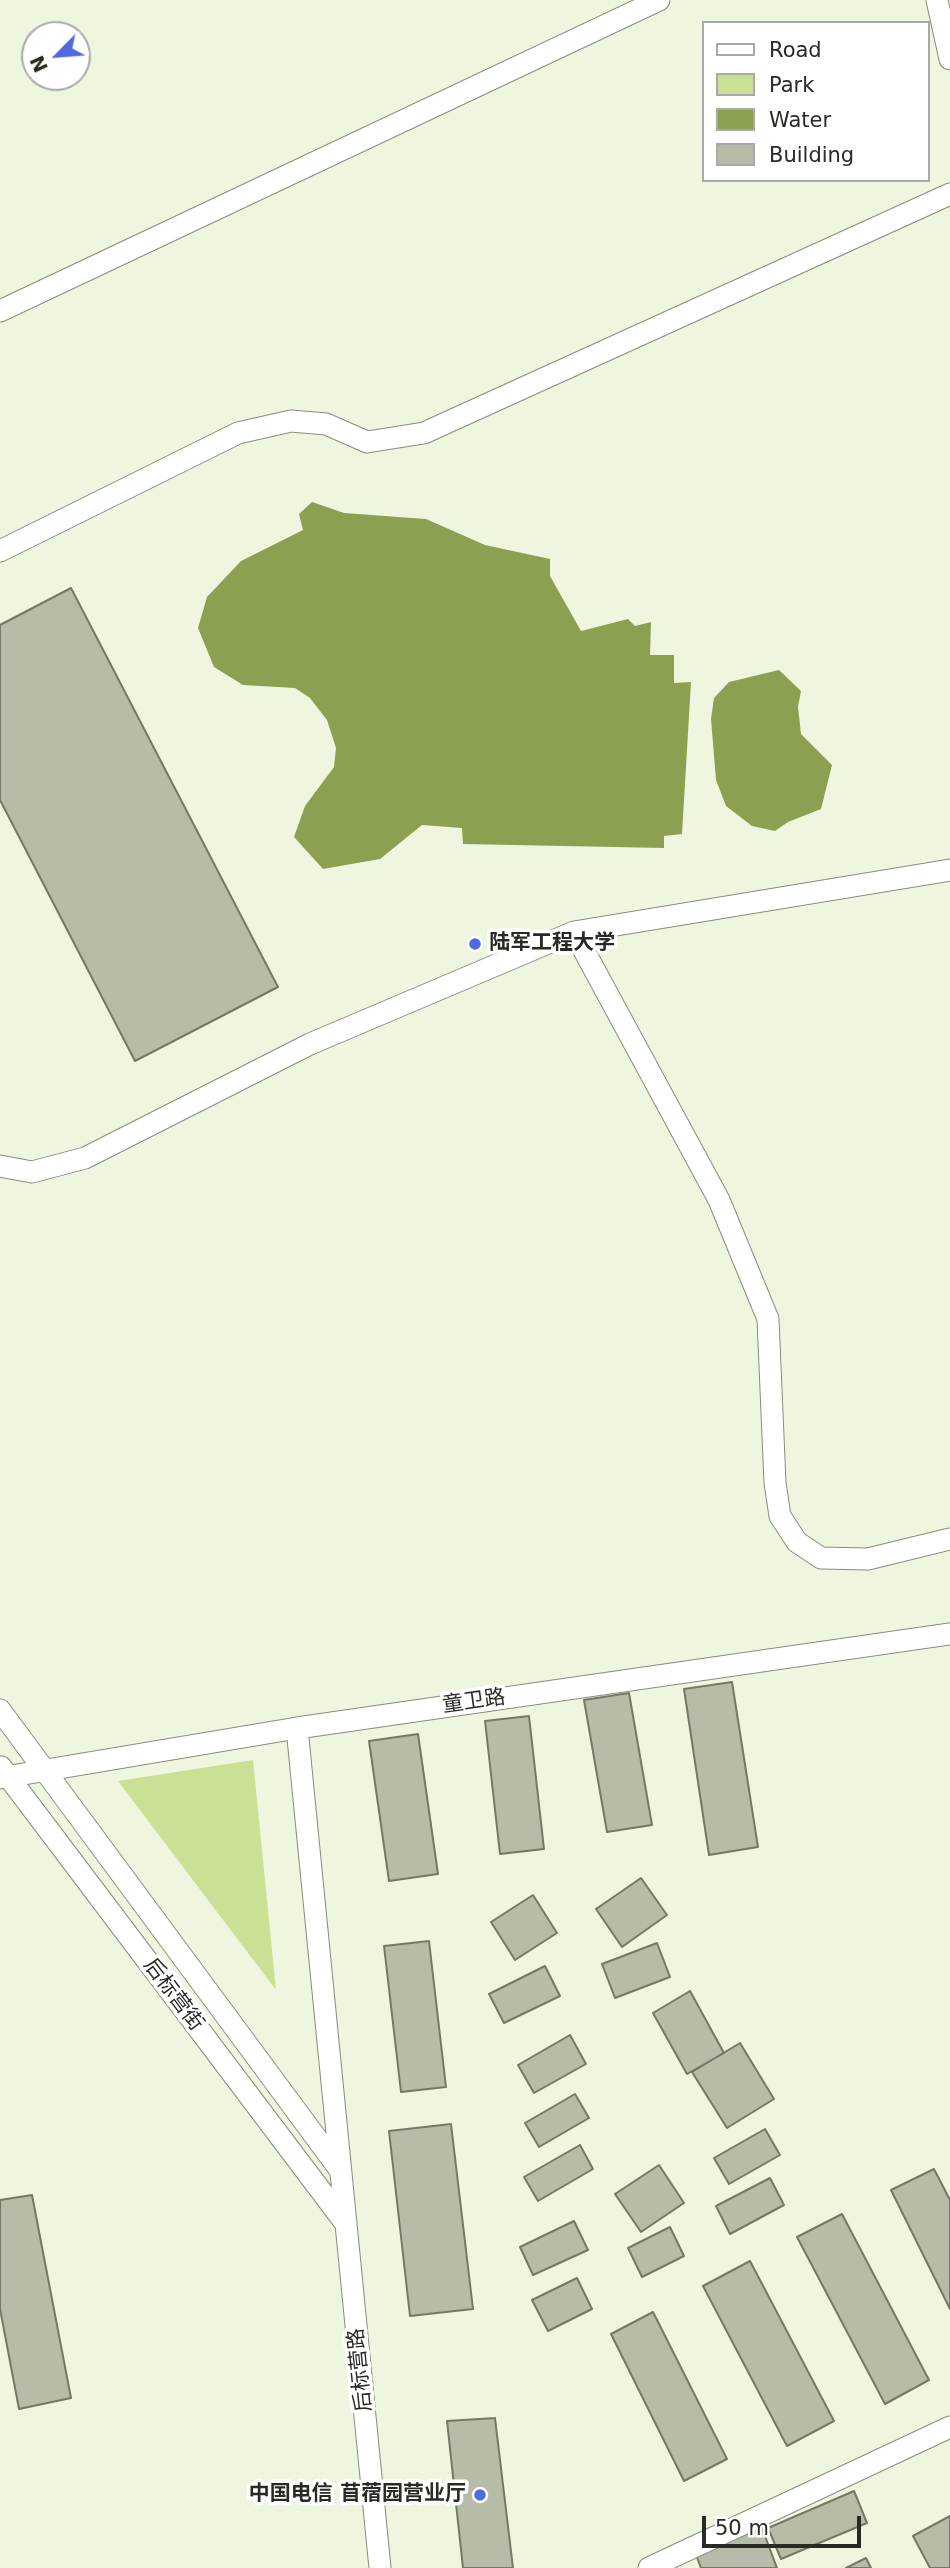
<!DOCTYPE html>
<meta charset="utf-8">
<style>
body{margin:0}
#map{position:relative;width:950px;height:2568px;overflow:hidden;background:#eff6e0;font-family:"DejaVu Sans",sans-serif}
canvas{display:block}
.legend{position:absolute;left:702px;top:21px;width:228px;height:161px;box-sizing:border-box;background:#fff;border:2px solid #a9aaa7;margin:0;padding:9px 12px;list-style:none;font-size:21px;color:#282b23}
.legend li{display:flex;align-items:center;gap:14px;height:35px}
.legend b{width:35px;border:2px solid #a9aaa7}
.north{position:absolute;left:21px;top:21px;width:70px;height:70px;box-sizing:border-box;background:#fff;border:2px solid #a9aaa7;border-radius:50%;rotate:245deg;font-size:19px;font-weight:700;line-height:28px;text-align:center;color:#282b23}
.north::after{content:'';display:block;margin:auto;width:24px;height:32px;background:#526adf;clip-path:polygon(50% 0,100% 100%,50% 72%,0 100%)}
.scale{position:absolute;left:702px;top:2516px;width:159px;height:32px;box-sizing:border-box;border:4px solid #282b23;border-top:0;padding-left:9px;font-size:21px;line-height:24px;white-space:nowrap;color:#282b23;-webkit-text-stroke:5px #fff;paint-order:stroke}
</style>
<div id="map">
<canvas width="950" height="2568"></canvas>
<ul class="legend">
<li><b style="height:9px;background:#fff"></b>Road</li>
<li><b style="height:19px;background:#cae195"></b>Park</li>
<li><b style="height:19px;background:#8ba151"></b>Water</li>
<li><b style="height:19px;background:#b5bca7"></b>Building</li>
</ul>
<div class="north">N</div>
<div class="scale">50 m</div>
</div>
<script>
const context = document.querySelector('canvas').getContext('2d');
context.lineJoin = 'round';
function fillPath(path, color) { context.fillStyle = color; context.fill(path, 'evenodd'); }
const shape = rows => new Path2D(rows.map(r => 'M' + r).join(''));
function strokePath(path, color, width, dash) { context.strokeStyle = color; context.lineWidth = width; context.lineCap = dash ? 'butt' : 'round'; context.setLineDash(dash || []); context.stroke(path); }
function write(font, color, halo, rows, align = 'center') {
  context.font = font + ' "DejaVu Sans","Noto Sans SC",sans-serif'; context.lineWidth = 7; context.setLineDash([]); context.textBaseline = 'middle'; context.strokeStyle = halo; context.fillStyle = color; for (const [text, x, y, turn = 0] of rows) {
    context.save(); context.translate(x, y); context.rotate((+turn || 0) * Math.PI / 180); context.textAlign = isNaN(turn) ? turn : align; if (halo) context.strokeText(text, 0, 0); context.fillText(text, 0, 0); context.restore();
  }
}
fillPath(shape([
 [253,1760,276,1990,118,1781]
]), '#cae195');
fillPath(shape([
 [312,502,344,513,426,519,485,545,550,559,550,576,581,631,628,619,635,626,651,622,650,655,674,655,674,683,691,682,682,834,664,836,664,848,463,844,462,828,422,825,380,859,323,869,294,837,305,806,334,767,336,748,327,720,310,698,295,688,243,685,214,667,198,628,207,597,241,561,303,530,299,514],
 [779,670,801,691,798,707,801,734,832,765,821,809,788,822,775,831,752,826,726,806,716,780,711,719,714,698,729,682]
]), '#8ba151');
const building = shape([
 [71,588,278,987,135,1061,0,800,0,625,71,588],
 [732,1682,758,1847,709,1855,684,1689,732,1682],
 [629,1693,652,1825,607,1832,584,1700,629,1693],
 [529,1716,544,1849,500,1854,485,1721,529,1716],
 [418,1734,438,1874,389,1881,369,1741,418,1734],
 [641,1878,667,1915,622,1947,596,1909,641,1878],
 [533,1895,557,1933,515,1960,491,1922,533,1895],
 [429,1941,446,2087,401,2092,384,1946,429,1941],
 [657,1943,670,1977,615,1998,602,1964,657,1943],
 [545,1966,560,1996,504,2023,489,1994,545,1966],
 [690,1991,724,2053,687,2074,653,2013,690,1991],
 [570,2035,586,2064,534,2093,518,2065,570,2035],
 [740,2043,774,2099,727,2128,692,2072,740,2043],
 [575,2094,589,2118,539,2147,525,2123,575,2094],
 [451,2124,473,2309,410,2316,389,2131,451,2124],
 [765,2129,780,2155,729,2184,714,2158,765,2129],
 [580,2145,593,2169,538,2201,524,2177,580,2145],
 [659,2165,684,2203,641,2232,615,2194,659,2165],
 [934,2169,950,2200,950,2309,891,2190,934,2169],
 [770,2178,784,2205,730,2234,716,2206,770,2178],
 [32,2195,71,2398,19,2409,0,2309,0,2200,32,2195],
 [842,2214,929,2380,885,2404,797,2237,842,2214],
 [574,2221,588,2250,533,2275,520,2247,574,2221],
 [670,2227,684,2256,642,2277,628,2248,670,2227],
 [750,2261,834,2421,787,2446,703,2286,750,2261],
 [577,2278,592,2309,548,2331,532,2300,577,2278],
 [653,2312,727,2459,684,2481,611,2334,653,2312],
 [495,2418,513,2568,463,2568,447,2421,495,2418],
 [854,2491,867,2523,781,2559,768,2528,854,2491],
 [950,2516,950,2568,930,2568,913,2536,950,2516],
 [762,2528,777,2568,701,2568,695,2552,762,2528],
 [866,2558,871,2568,846,2568,866,2558]
]);
fillPath(building, '#b5bca7');
strokePath(building, '#737966', 2);
const minor = shape([
 [937,0,950,59],
 [0,311,659,0],
 [0,551,238,433,291,421,326,424,367,442,424,433,950,194],
 [574,932,719,1200,768,1319,775,1483,780,1516,797,1542,821,1558,868,1559,950,1539],
 [0,1166,32,1172,85,1158,310,1044,574,932,950,870],
 [0,1710,340,2170],
 [297,1728,380,2568],
 [1,1767,346,2224],
 [0,1778,297,1728,950,1634],
 [649,2568,950,2427]
]);
strokePath(minor, '#878d79', 23);
strokePath(minor, '#fff', 21);
for (const [x, y, r, color] of [
 [475,944,7,"#526adf"],
 [480,2495,7,"#526adf"]
]) { const dot = new Path2D(); dot.arc(x, y, r, 0, 2 * Math.PI); context.fillStyle = color; context.fill(dot); strokePath(dot, '#fff', 2.5); }
write('bold 21px', '#282b23', '#fff', [
 ["陆军工程大学",489,944],
 ["中国电信 苜蓿园营业厅",466,2495,"right"]
], 'left');
write('21px', '#282b23', '#fff', [
 ["童卫路",474,1702,-8],
 ["后标营街",173,1995,53],
 ["后标营路",361,2370,-96]
]);
</script>
